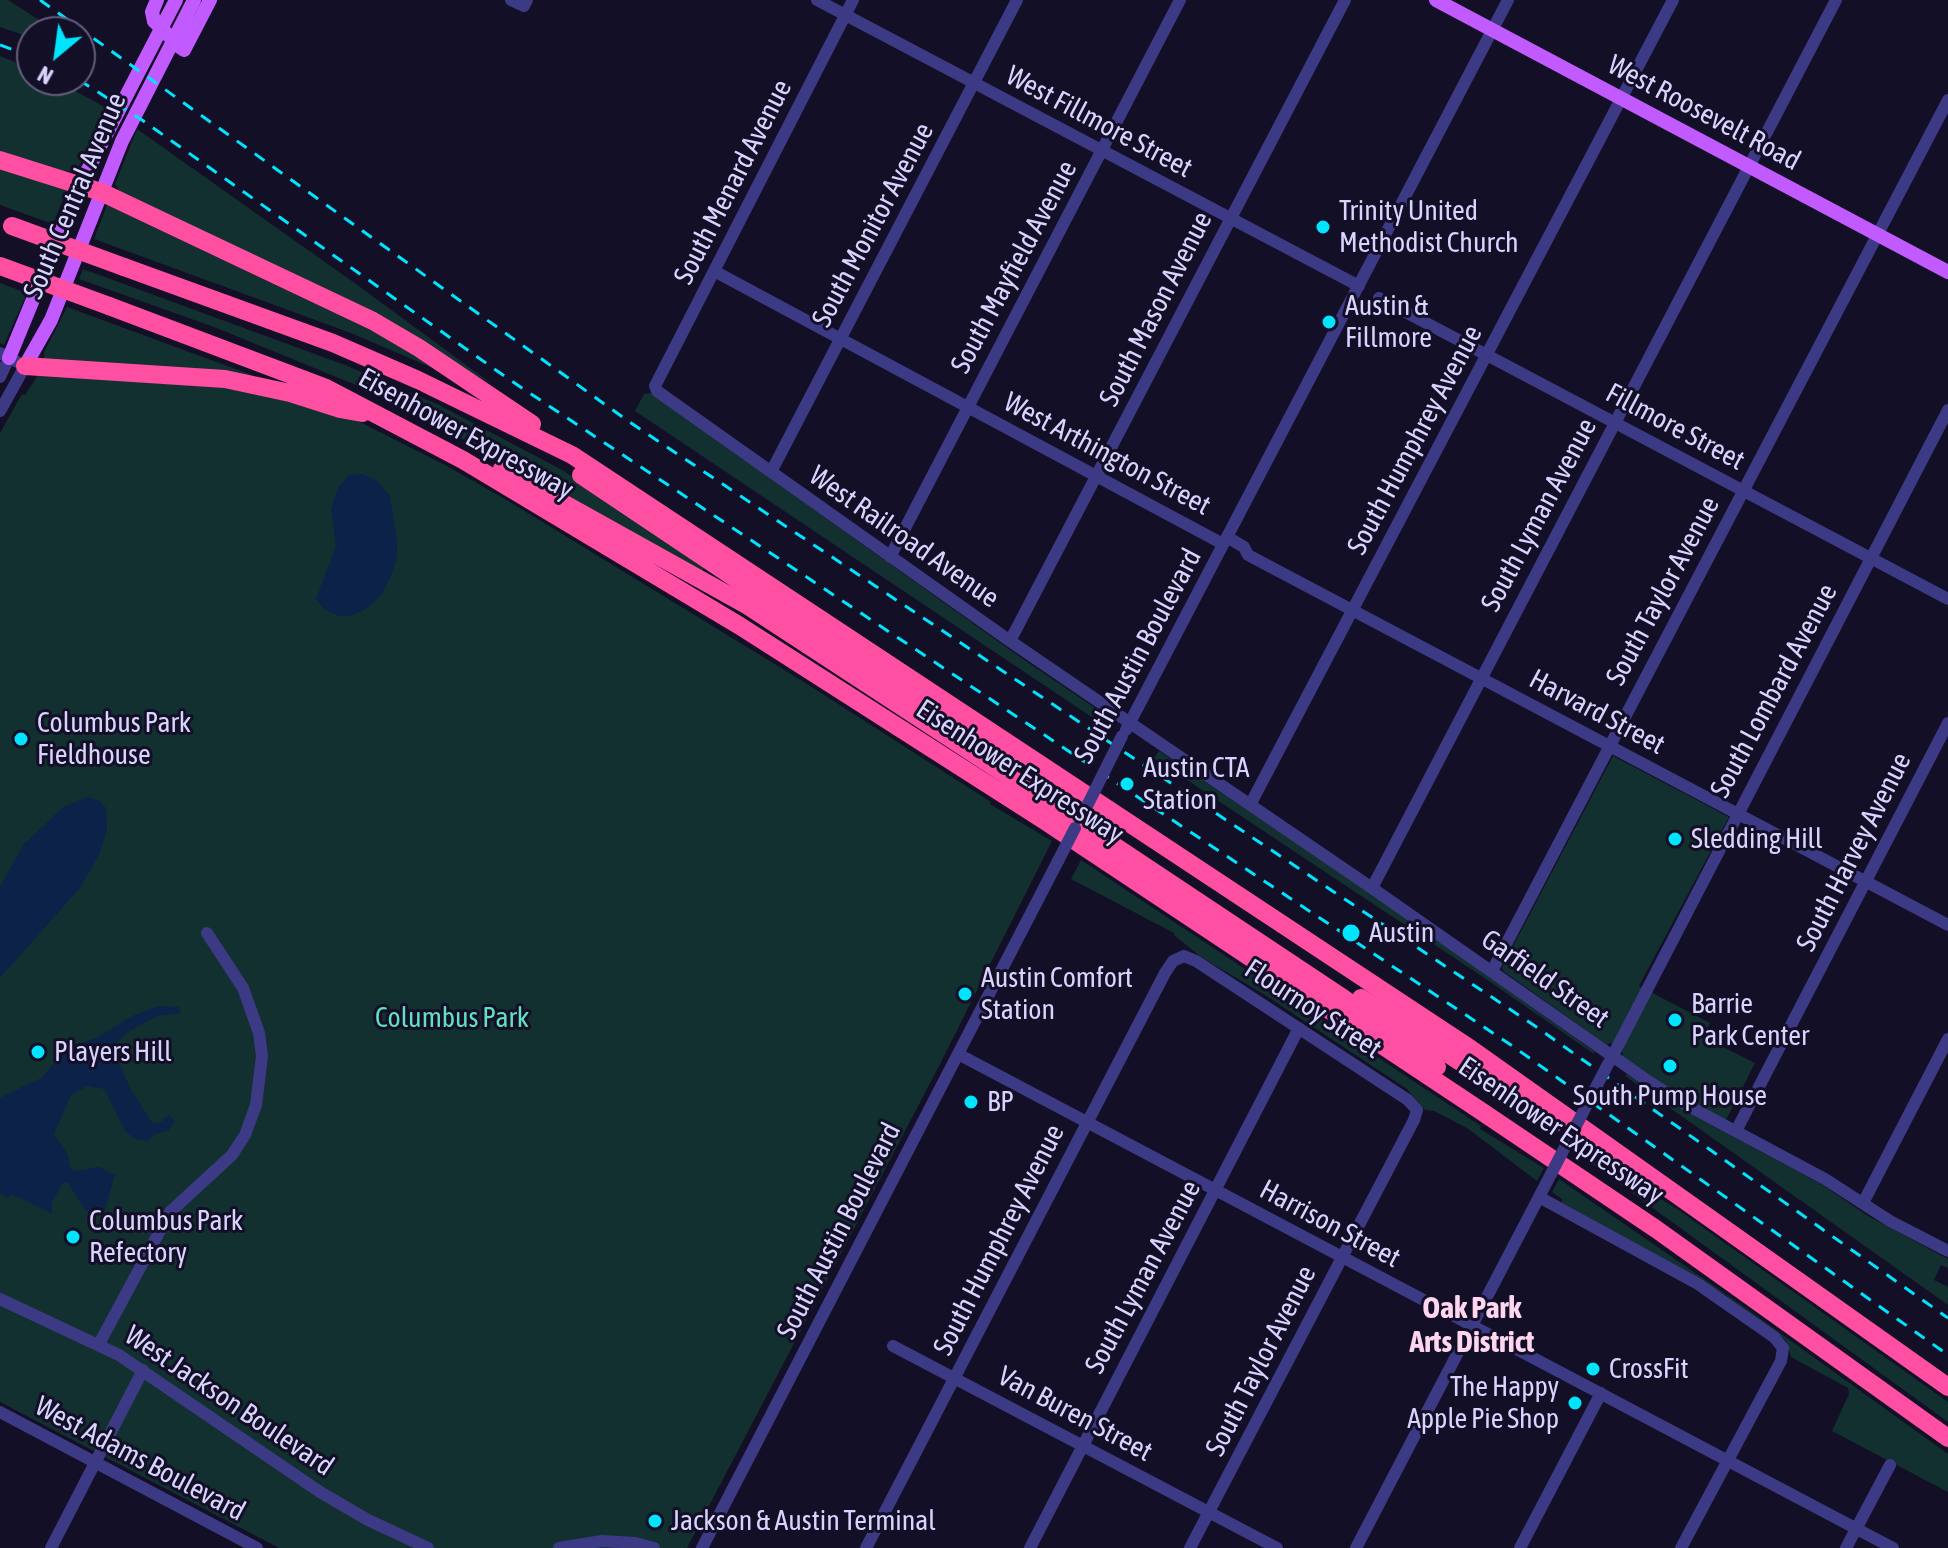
<!DOCTYPE html>
<style>
body{margin:0}
#map{position:relative;width:1948px;height:1548px;overflow:hidden;background:#130f26;font-family:"Asap Condensed",sans-serif}
canvas{display:block}
.north{position:absolute;left:16px;top:16px;width:80px;height:80px;box-sizing:border-box;background:#130f26;border:2px solid #625e7d;border-radius:50%;rotate:209deg;font-size:22px;font-weight:700;line-height:32px;text-align:center;color:#d9d4ff}
.north::after{content:'';display:block;margin:auto;width:28px;height:36px;background:#00e5ff;clip-path:polygon(50% 0,100% 100%,50% 72%,0 100%)}
</style>
<div id="map">
<canvas width="1948" height="1548"></canvas>
<div class="north">N</div>
</div>
<script>
const context = document.querySelector('canvas').getContext('2d');
context.lineJoin = 'round';
function fillPath(path, color) { context.fillStyle = color; context.fill(path, 'evenodd'); }
const shape = rows => new Path2D(rows.map(r => 'M' + r).join(''));
function strokePath(path, color, width, dash) { context.strokeStyle = color; context.lineWidth = width; context.lineCap = dash ? 'butt' : 'round'; context.setLineDash(dash || []); context.stroke(path); }
function write(font, color, halo, rows, align = 'center') {
  context.font = font + ' "Asap Condensed",sans-serif'; context.lineWidth = 6; context.setLineDash([]); context.textBaseline = 'middle'; context.strokeStyle = halo; context.fillStyle = color; for (const [text, x, y, turn = 0] of rows) {
    context.save(); context.translate(x, y); context.rotate((+turn || 0) * Math.PI / 180); context.textAlign = isNaN(turn) ? turn : align; if (halo) context.strokeText(text, 0, 0); context.fillText(text, 0, 0); context.restore();
  }
}
fillPath(shape([
 [0,0,8,0,58,32,32,32,32,38,0,27],
 [0,56,32,69,32,80,56,80,108,109,76,172,61,171,0,151],
 [137,129,356,284,492,384,447,360,448,357,384,317,120,192,115,184],
 [0,168,67,190,53,224,0,205],
 [107,205,404,346,437,370,351,333,94,239],
 [83,269,345,365,439,405,564,471,705,567,702,572,436,424,356,385,214,327,79,279],
 [0,283,27,293,4,345,0,343],
 [67,307,252,375,250,379,44,360,44,352],
 [38,375,244,389,358,421,445,465,505,499,804,682,991,802,990,804,1052,841,938,1068,687,1548,279,1548,0,1402,0,433,22,394,25,395],
 [651,393,1020,657,1107,716,1108,719,1105,726,635,411,644,394],
 [1159,751,1383,901,1595,1052,1594,1054,1483,977,1154,758],
 [1613,756,1729,817,1639,986,1710,1023,1703,1037,1755,1063,1725,1122,1680,1099,1623,1057,1622,1049,1610,1043,1607,1045,1503,971,1502,967],
 [1081,860,1481,1126,1480,1129,1544,1168,1537,1181,1467,1128,1434,1111,1425,1110,1407,1089,1265,995,1201,957,1174,935,1174,933,1071,879],
 [1627,1074,1679,1108,1821,1184,1868,1216,1948,1259,1948,1268,1941,1265,1934,1280,1948,1287,1948,1305,1625,1076],
 [1577,1145,1680,1211,1948,1402,1948,1422,1581,1156,1574,1150],
 [1559,1179,1733,1299,1948,1454,1948,1492,1832,1431,1849,1394,1848,1388,1791,1357,1787,1343,1783,1338,1724,1294,1561,1202,1562,1199,1552,1192]
]), '#12302f');
fillPath(shape([
 [363,474,376,480,390,496,397,541,397,557,391,577,379,598,363,611,349,616,340,616,325,610,316,599,336,546,331,509,338,488,349,475],
 [87,797,99,800,106,808,107,830,99,855,80,888,0,978,0,886,24,844,63,807],
 [159,1006,179,1007,181,1013,157,1016,126,1033,117,1043,115,1054,130,1088,152,1122,158,1124,169,1115,175,1121,168,1131,156,1134,148,1141,135,1139,125,1131,104,1089,87,1086,71,1095,54,1134,67,1153,70,1167,74,1171,99,1167,115,1175,104,1213,93,1215,85,1210,68,1183,63,1183,52,1202,52,1214,20,1198,11,1195,9,1198,0,1193,0,1098,41,1078,57,1060,76,1045,98,1037,132,1016]
]), '#0c2248');
strokePath(shape([
 [511,0,524,6,527,0],
 [817,0,1359,286],
 [853,0,655,386,657,391,1010,641,1372,888,1648,1081,1679,1101,1825,1179,1890,1221,1948,1251],
 [714,271,1223,544],
 [1379,298,1948,599],
 [0,353,25,366,0,411],
 [0,377,9,358],
 [771,472,1017,0],
 [1227,537,1244,547,1248,555,1948,925],
 [890,557,1180,0],
 [1010,641,1345,0],
 [1126,730,1508,0],
 [1250,805,1673,0],
 [1372,888,1836,0],
 [1492,971,1948,100],
 [958,1054,1893,1548],
 [1610,1061,1948,410],
 [1736,1131,1948,723],
 [1539,1197,1698,1284,1774,1337,1783,1348,1781,1361,1681,1548],
 [1863,1203,1948,1039],
 [0,1299,119,1355,320,1492,368,1520,428,1548],
 [99,1344,170,1212,232,1155,245,1135,256,1105,262,1056,259,1033,243,988,207,933],
 [893,1346,1277,1548],
 [0,1412,257,1548],
 [51,1548,143,1370],
 [559,1548,602,1541,635,1543,654,1548],
 [702,1548,1058,861],
 [866,1548,1165,973,1173,961,1184,956,1196,961,1408,1100,1417,1110,1414,1120,1190,1548],
 [1030,1548,1299,1028],
 [1356,1548,1551,1174],
 [1520,1548,1601,1393],
 [1846,1548,1890,1465]
]), '#3d3a85', 12);
strokePath(shape([
 [1436,0,1948,272],
 [154,21,152,12,157,0],
 [180,47,184,50,210,0],
 [9,358,80,185,176,0],
 [25,366,51,320,122,141,194,0]
]), '#c25bff', 14);
strokePath(shape([
 [0,160,101,192,373,321,419,348,532,424],
 [124,267,333,343,418,380,572,455,1471,1049,1948,1387],
 [109,306,326,388,463,460,740,626,1045,821,1481,1111,1656,1229,1948,1438],
 [25,366,225,379,290,393,340,409,362,413],
 [502,469,748,606,1092,831,1343,998,1437,1067],
 [581,475,1011,763],
 [1361,998,1555,1123]
]), '#ff4fa3', 18);
strokePath(shape([
 [40,0,631,423,1535,1026,1948,1318],
 [0,45,32,57],
 [79,80,142,120,510,380,1511,1045,1948,1355]
]), '#00e5ff', 3, [12, 10]);
strokePath(shape([
 [1087,806,1122,736],
 [1058,861,1075,828],
 [1551,1174,1608,1064]
]), '#3d3a85', 12);
strokePath(shape([
 [154,21,180,47]
]), '#c25bff', 14);
strokePath(shape([
 [12,226,124,267],
 [0,266,109,306]
]), '#ff4fa3', 18);
for (const [x, y, r, color] of [
 [1323,227,8,"#00e5ff"],
 [1329,322,8,"#00e5ff"],
 [21,739,8,"#00e5ff"],
 [1127,784,8,"#00e5ff"],
 [1675,839,8,"#00e5ff"],
 [1351,933,10,"#00e5ff"],
 [965,994,8,"#00e5ff"],
 [1675,1020,8,"#00e5ff"],
 [38,1052,8,"#00e5ff"],
 [1670,1066,8,"#00e5ff"],
 [971,1102,8,"#00e5ff"],
 [73,1237,8,"#00e5ff"],
 [1593,1369,8,"#00e5ff"],
 [1575,1403,8,"#00e5ff"],
 [655,1521,8,"#00e5ff"]
]) { const dot = new Path2D(); dot.arc(x, y, r, 0, 2 * Math.PI); context.fillStyle = color; context.fill(dot); strokePath(dot, '#130f26', 3); }
write('28px', '#d9d4ff', '#130f26', [
 ["West Roosevelt Road",1704,113,28],
 ["West Fillmore Street",1099,122,28],
 ["South Menard Avenue",733,182,-63],
 ["South Central Avenue",75,196,-67],
 ["South Monitor Avenue",873,225,-62],
 ["South Mayfield Avenue",1014,267,-62],
 ["South Mason Avenue",1156,309,-63],
 ["Fillmore Street",1675,427,28],
 ["Eisenhower Expressway",466,434,29],
 ["South Humphrey Avenue",1415,440,-62],
 ["West Arthington Street",1107,454,28],
 ["South Lyman Avenue",1539,515,-62],
 ["West Railroad Avenue",904,537,35],
 ["South Taylor Avenue",1663,591,-62],
 ["South Austin Boulevard",1138,656,-62],
 ["South Lombard Avenue",1774,691,-62],
 ["Harvard Street",1597,712,28],
 ["Eisenhower Expressway",1020,772,33],
 ["South Harvey Avenue",1854,852,-63],
 ["Garfield Street",1545,979,35],
 ["Flournoy Street",1313,1009,33],
 ["Eisenhower Expressway",1561,1131,34],
 ["Harrison Street",1330,1224,28],
 ["South Austin Boulevard",839,1231,-63],
 ["South Humphrey Avenue",999,1240,-63],
 ["South Lyman Avenue",1143,1277,-62],
 ["South Taylor Avenue",1261,1361,-63],
 ["West Jackson Boulevard",229,1401,34],
 ["Van Buren Street",1075,1414,28],
 ["West Adams Boulevard",140,1459,28]
]);
write('28px', '#d9d4ff', '#130f26', [
 ["Trinity United",1339,211],
 ["Methodist Church",1339,243],
 ["Austin &",1345,306],
 ["Fillmore",1345,338],
 ["Columbus Park",37,723],
 ["Fieldhouse",37,755],
 ["Austin CTA",1143,768],
 ["Station",1143,800],
 ["Sledding Hill",1691,839],
 ["Austin",1369,933],
 ["Austin Comfort",981,978],
 ["Station",981,1010],
 ["Barrie",1691,1004],
 ["Park Center",1691,1036],
 ["Players Hill",54,1052],
 ["South Pump House",1670,1096,"center"],
 ["BP",987,1102],
 ["Columbus Park",89,1221],
 ["Refectory",89,1253],
 ["CrossFit",1609,1369],
 ["The Happy",1559,1387,"right"],
 ["Apple Pie Shop",1559,1419,"right"],
 ["Jackson & Austin Terminal",671,1521]
], 'left');
write('28px', '#5fe0c0', '#130f26', [
 ["Columbus Park",452,1018]
]);
write('bold 30px', '#ffd6f0', '#130f26', [
 ["Oak Park",1472,1309],
 ["Arts District",1472,1343]
]);
</script>
